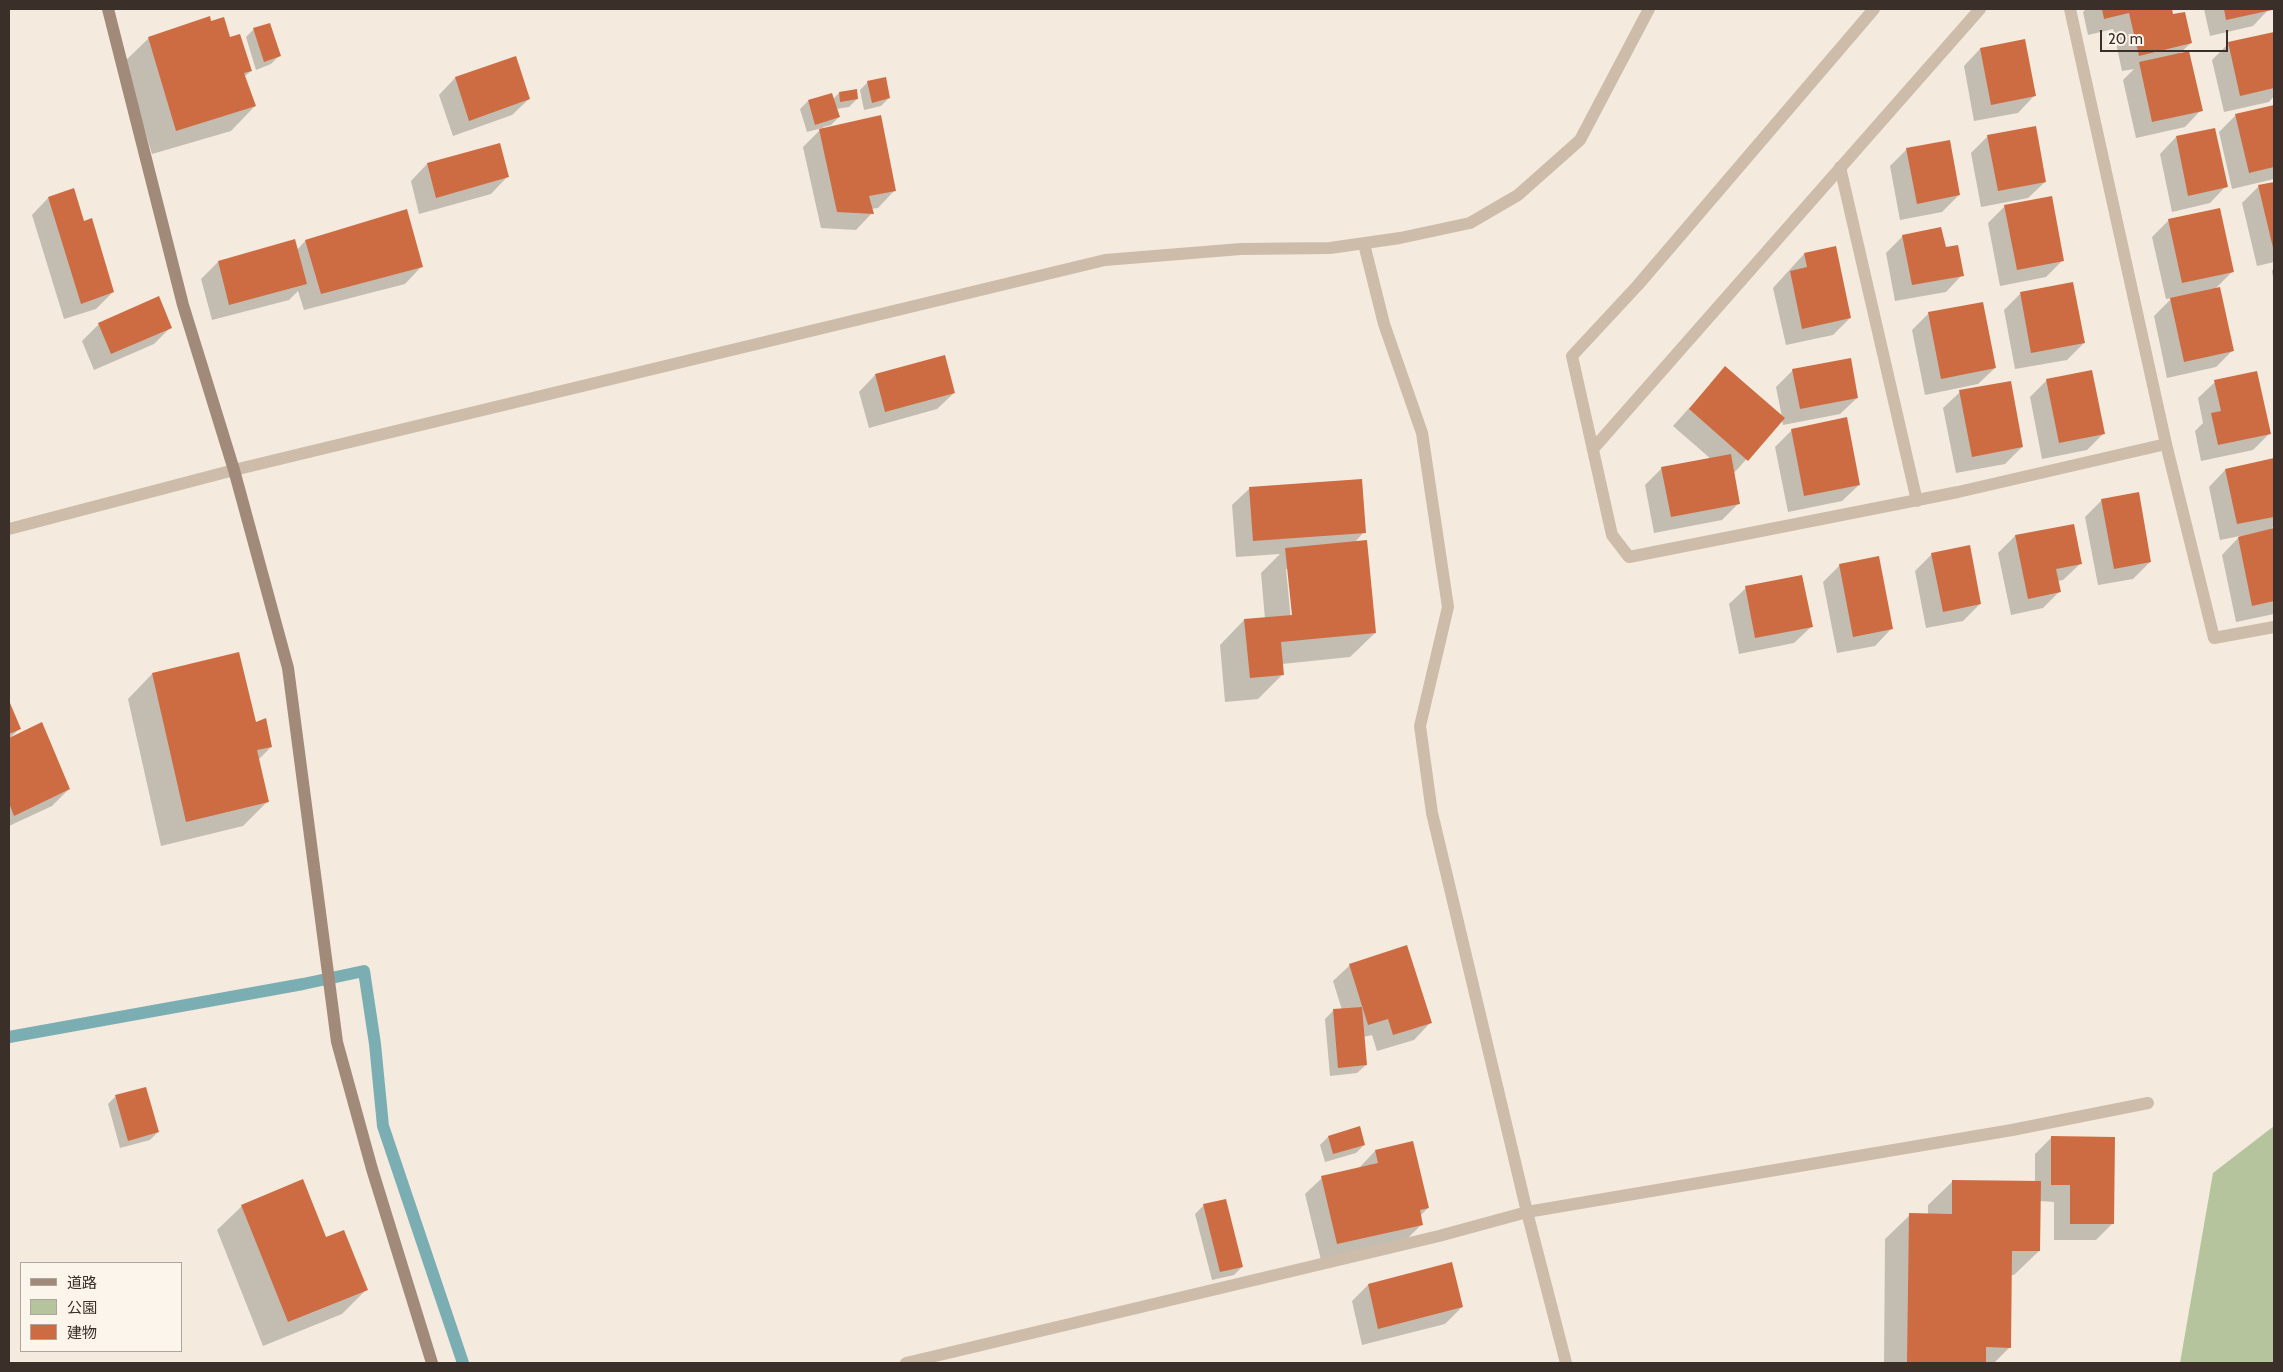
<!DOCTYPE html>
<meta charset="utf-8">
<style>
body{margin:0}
#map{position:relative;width:2283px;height:1372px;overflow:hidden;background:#f4ebde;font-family:Cabin,"Noto Sans JP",sans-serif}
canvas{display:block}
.frame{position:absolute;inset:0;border:10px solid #3a2f29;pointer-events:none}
.legend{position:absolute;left:20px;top:1262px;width:162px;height:90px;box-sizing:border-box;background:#fbf5eb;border:1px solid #aea69d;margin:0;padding:6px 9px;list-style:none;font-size:15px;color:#3a2f29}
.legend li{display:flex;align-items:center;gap:10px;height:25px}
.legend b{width:25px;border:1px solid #aea69d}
.scale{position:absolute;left:2100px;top:30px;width:128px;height:22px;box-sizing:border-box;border:2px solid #3a2f29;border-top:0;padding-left:6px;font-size:15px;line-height:18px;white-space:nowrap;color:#3a2f29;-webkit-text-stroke:4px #fbf5eb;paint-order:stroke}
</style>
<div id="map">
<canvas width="2283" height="1372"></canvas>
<div class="frame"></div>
<ul class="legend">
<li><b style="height:6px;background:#a18a7a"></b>道路</li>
<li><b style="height:14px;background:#b5c49d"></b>公園</li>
<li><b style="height:14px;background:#cd6c43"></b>建物</li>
</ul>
<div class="scale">20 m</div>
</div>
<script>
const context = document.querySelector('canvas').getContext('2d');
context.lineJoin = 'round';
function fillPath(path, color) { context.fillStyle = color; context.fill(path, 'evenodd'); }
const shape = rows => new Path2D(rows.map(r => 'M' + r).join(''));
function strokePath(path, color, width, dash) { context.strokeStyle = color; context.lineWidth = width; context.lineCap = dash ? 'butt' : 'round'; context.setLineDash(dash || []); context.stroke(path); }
fillPath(shape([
 [2274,1126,2274,1363,2180,1363,2213,1173]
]), '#b5c49d');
fillPath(shape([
 [2086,9,2170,9,2172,16,2191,43,2179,54,2201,110,2185,127,2136,138,2123,80,2134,69,2122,71,2113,29,2088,35,2083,12],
 [2204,9,2269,9,2253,26,2210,36],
 [210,23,229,38,251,71,244,77,255,106,231,131,152,154,124,62,149,38],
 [254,29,279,56,271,64,256,70,246,37],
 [2274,33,2274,96,2269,102,2224,112,2212,60,2229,43],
 [1980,49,2034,96,2018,113,1974,121,1964,66],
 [515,57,529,99,512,115,453,136,439,95,455,78],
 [868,82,889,98,881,106,864,110,860,90],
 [839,93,857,99,849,107,836,109,839,117,831,125,823,127,824,129,894,191,878,208,871,209,872,213,856,230,821,228,803,147,822,128,807,132,800,109,808,101,833,99],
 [2274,107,2274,179,2232,189,2219,132,2236,115],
 [1988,136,2045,182,2028,198,1981,207,1971,153],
 [2176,137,2226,186,2210,203,2172,212,2160,154],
 [499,144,507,177,491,194,419,214,411,181,427,164],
 [1907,149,1959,195,1942,212,1900,220,1890,166],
 [2274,183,2274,262,2257,266,2242,203,2259,186],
 [48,198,83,222,113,292,96,309,64,319,32,215],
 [2005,206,2063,260,2046,277,2000,286,1988,223],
 [406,211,421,267,405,284,304,310,298,291,289,300,212,320,201,279,218,262,294,241,297,250,305,241],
 [2169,220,2233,271,2214,290,2233,350,2216,367,2167,378,2154,316,2172,298,2166,299,2152,237],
 [1903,236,1945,248,1962,275,1946,292,1895,301,1886,253],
 [1835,248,1850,318,1833,335,1786,345,1773,288,1804,254],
 [2274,268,2274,284,2272,271],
 [2020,294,2084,343,2067,360,2015,369,2004,310],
 [1929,313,1995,368,1978,384,1925,395,1912,330],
 [99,324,170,328,154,344,94,370,82,341],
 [1725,368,1782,417,1776,387,1793,370,1857,398,1840,414,1783,425,1782,420,1733,474,1739,503,1722,520,1654,533,1645,485,1662,468,1711,459,1673,426],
 [875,375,954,393,937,409,869,428,859,392],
 [2047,380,2103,434,2087,450,2042,459,2030,397],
 [2215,382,2270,433,2253,450,2201,461,2195,431,2203,423,2198,398],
 [1960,392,2022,447,2005,464,1956,473,1943,408],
 [1792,430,1859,485,1842,501,1788,512,1775,447],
 [2274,459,2274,526,2269,531,2274,530,2274,614,2236,622,2222,555,2240,536,2220,540,2209,487,2225,470],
 [1249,489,1364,532,1355,542,1375,633,1350,657,1282,664,1283,674,1258,699,1225,702,1220,645,1244,620,1265,619,1261,573,1280,554,1236,557,1232,505],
 [1286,569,1288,569,1293,621,1291,621],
 [2102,500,2150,562,2133,579,2098,585,2085,517],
 [2073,525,2080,564,2063,580,2058,581,2060,591,2043,608,2011,615,1998,553,2015,536],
 [1932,554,1980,604,1963,621,1926,628,1915,571],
 [1840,565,1891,629,1875,646,1837,653,1823,582],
 [1746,588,1811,627,1794,643,1739,654,1729,604],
 [152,674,255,724,271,747,258,760,268,801,243,826,161,846,128,699],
 [9,705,20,728,9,739,69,789,52,806,9,826],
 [1350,965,1430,1023,1414,1040,1377,1051,1372,1035,1363,1037,1366,1065,1357,1073,1330,1076,1325,1019,1333,1011,1342,1010,1333,981],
 [116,1096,158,1132,150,1140,120,1148,108,1104],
 [1328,1137,1364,1145,1356,1153,1325,1162,1320,1145],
 [2052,1137,2112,1224,2096,1240,2054,1240,2054,1202,2040,1201,2039,1251,2014,1275,2010,1275,2010,1347,1994,1363,1884,1363,1885,1239,1910,1215,1928,1215,1928,1205,1953,1181,2035,1182,2035,1154],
 [1412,1143,1428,1208,1420,1216,1422,1224,1405,1241,1321,1260,1305,1194,1322,1178,1359,1168,1375,1151],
 [1204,1205,1242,1267,1234,1275,1212,1280,1195,1214],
 [242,1206,325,1239,366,1290,342,1314,263,1346,217,1230],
 [1368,1285,1462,1307,1445,1324,1362,1345,1352,1301]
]), '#0003');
strokePath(shape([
 [9,1037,303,984,364,971,375,1044,383,1126,463,1363]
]), '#7baeb3', 12);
fillPath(shape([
 [2102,9,2172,9,2173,14,2185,12,2192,43,2139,56,2129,13,2104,19],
 [2224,9,2272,9,2272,10,2226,20],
 [210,16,211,21,224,17,230,37,240,34,252,71,244,73,256,106,176,131,148,37],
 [270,23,281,56,264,62,253,28],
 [2274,32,2274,88,2240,96,2228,42],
 [2025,39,2036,96,1991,105,1980,48],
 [2189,51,2203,111,2152,122,2139,62],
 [516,56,530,99,469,121,455,77],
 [886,77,890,98,872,103,867,81],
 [857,89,858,99,840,102,839,92],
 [832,93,840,117,815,125,808,100],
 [2274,105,2274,167,2249,173,2235,114],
 [881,115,896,191,869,196,874,214,837,212,819,129],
 [2036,126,2046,182,1998,191,1987,135],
 [2215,128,2228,187,2188,196,2176,136],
 [1950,140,1960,195,1917,204,1906,148],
 [500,143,509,177,436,198,427,163],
 [2274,182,2274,252,2258,185],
 [74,188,84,221,92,218,114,292,81,304,48,197],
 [2052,196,2064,261,2017,270,2004,205],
 [2220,208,2234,272,2182,283,2168,219],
 [407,209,423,267,321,294,305,240],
 [1941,227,1946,247,1958,245,1964,276,1912,285,1902,235],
 [295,239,307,284,229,305,218,261],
 [1836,246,1851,318,1802,329,1790,271,1807,267,1804,253],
 [2073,282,2085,343,2031,353,2020,292],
 [2220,287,2234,351,2184,362,2170,298],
 [159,296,172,328,111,354,98,323],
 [1983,302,1996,368,1941,379,1928,312],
 [945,355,955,393,885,412,875,374],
 [1851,358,1858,398,1800,409,1792,369],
 [1725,366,1785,418,1748,461,1689,409],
 [2092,370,2105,434,2059,443,2046,379],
 [2257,371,2271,434,2218,445,2211,413,2221,411,2214,380],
 [2011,381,2023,447,1972,457,1959,390],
 [1847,417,1860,485,1804,496,1791,429],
 [1731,454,1740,504,1671,517,1661,467],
 [2274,458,2274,517,2237,524,2225,469],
 [1362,479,1366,533,1253,541,1249,487],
 [2139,492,2151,562,2114,569,2101,499],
 [2074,524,2082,564,2056,569,2061,592,2028,599,2015,535],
 [2274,528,2274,601,2252,606,2238,537],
 [1367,540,1376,633,1281,642,1284,675,1250,678,1244,619,1292,615,1285,548],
 [1970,545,1981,604,1943,612,1931,553],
 [1879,556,1893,629,1853,637,1839,564],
 [1802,575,1813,627,1755,638,1745,586],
 [239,652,256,722,266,718,272,747,257,750,269,802,186,822,152,673],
 [10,703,21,729,9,734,9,704],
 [42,722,70,789,14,816,9,803,9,738],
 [1407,945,1432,1023,1393,1035,1388,1019,1368,1025,1349,964],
 [1362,1007,1367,1065,1338,1068,1333,1009],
 [146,1087,159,1132,128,1141,115,1095],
 [1360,1126,1365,1145,1333,1154,1328,1136],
 [2051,1136,2115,1137,2114,1224,2070,1224,2070,1185,2051,1185],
 [1413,1141,1429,1208,1420,1210,1423,1225,1337,1244,1321,1176,1378,1163,1375,1150],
 [303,1179,326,1237,344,1230,368,1290,288,1322,241,1205],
 [1952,1180,2041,1181,2040,1251,2012,1251,2011,1348,1986,1347,1986,1363,1907,1363,1909,1213,1952,1214],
 [1226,1199,1243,1267,1220,1272,1203,1204],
 [1452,1262,1463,1307,1378,1329,1368,1284]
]), '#cd6c43');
strokePath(shape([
 [1874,9,1638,285,1572,356,1612,535,1629,557,1958,492,2166,444],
 [2070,9,2166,444,2214,638,2274,627],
 [1840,167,1917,501],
 [1364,244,1384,324,1422,433,1448,607,1420,726,1432,813,1527,1212,1566,1363],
 [1593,449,1980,9],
 [9,529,234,470,1105,260,1241,249,1330,248,1400,238,1470,223,1518,195,1580,140,1649,9],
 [906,1363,1439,1236,1527,1212,2012,1130,2148,1103]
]), '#cdbca9', 12);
strokePath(shape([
 [108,9,183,305,234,470,288,668,337,1042,372,1169,432,1363]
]), '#a18a7a', 12);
</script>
